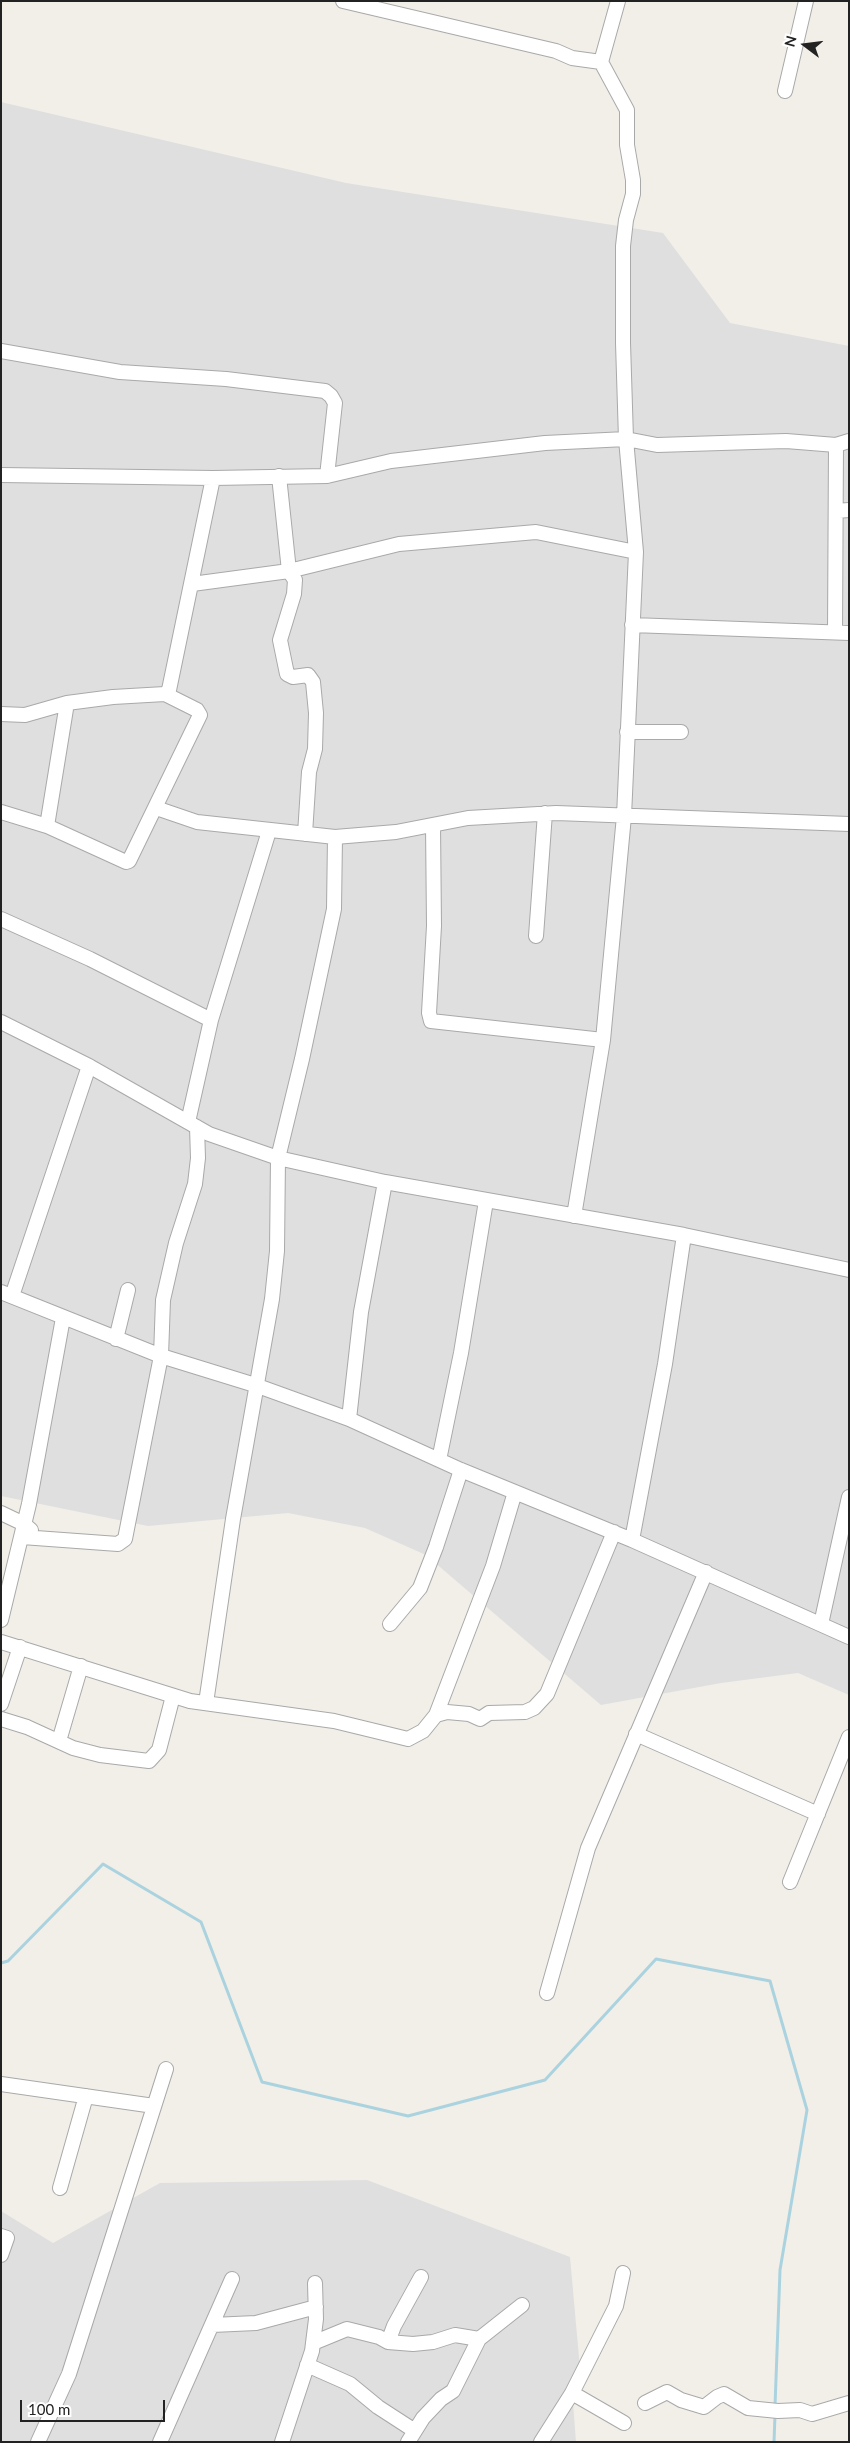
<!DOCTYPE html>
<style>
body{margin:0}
#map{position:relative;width:850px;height:2443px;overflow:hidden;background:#f2efe9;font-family:Lato,sans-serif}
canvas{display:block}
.frame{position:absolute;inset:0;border:2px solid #222;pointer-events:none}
.north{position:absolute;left:780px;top:20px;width:50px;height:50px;-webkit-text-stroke:4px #fff;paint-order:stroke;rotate:285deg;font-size:14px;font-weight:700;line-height:20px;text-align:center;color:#222}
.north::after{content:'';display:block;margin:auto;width:18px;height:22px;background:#222;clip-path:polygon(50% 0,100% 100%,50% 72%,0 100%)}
.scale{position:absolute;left:20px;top:2400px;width:145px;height:22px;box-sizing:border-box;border:2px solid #222;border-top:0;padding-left:6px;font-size:15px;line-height:18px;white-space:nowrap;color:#222;-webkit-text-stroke:4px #fff;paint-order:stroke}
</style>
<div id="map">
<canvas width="850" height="2443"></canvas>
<div class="frame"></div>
<div class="north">N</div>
<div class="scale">100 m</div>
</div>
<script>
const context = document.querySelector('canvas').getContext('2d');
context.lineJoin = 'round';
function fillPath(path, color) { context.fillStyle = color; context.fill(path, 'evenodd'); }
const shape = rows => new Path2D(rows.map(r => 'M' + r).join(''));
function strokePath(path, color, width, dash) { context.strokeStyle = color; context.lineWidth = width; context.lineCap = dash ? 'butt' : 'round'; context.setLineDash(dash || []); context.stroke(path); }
fillPath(shape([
 [1,102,346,183,663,233,730,323,849,346,849,1695,798,1673,721,1683,601,1705,426,1555,365,1528,288,1513,148,1526,1,1496],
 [367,2180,570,2257,583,2402,573,2403,576,2442,1,2442,1,2211,53,2243,160,2183]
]), '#e0dfdf');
strokePath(shape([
 [1,1963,8,1961,103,1864,201,1922,262,2082,408,2116,545,2080,656,1959,770,1981,807,2110,780,2270,775,2406],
 [774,2442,775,2415]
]), '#aad3df', 3);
const minor = shape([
 [343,1,556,51,572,58,601,62],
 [601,62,618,1],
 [785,91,806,1],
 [1,351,120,372,226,379,325,391,331,396,335,403,327,476],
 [1,475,213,478,327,476,391,461,545,443,626,439,657,445,786,441,836,445,849,441],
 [279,476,289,571,295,580,294,594,280,640,287,674,293,677,308,675,313,682,316,713,315,749,309,772,305,834],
 [836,511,849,510],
 [192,584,289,571,399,544,536,532,636,552],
 [632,625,849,633],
 [835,632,836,445],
 [165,694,169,690,213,478],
 [1,714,25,715,67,703,113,697,165,694,197,710,200,715,129,861,126,862,47,826,1,812],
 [627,732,681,732],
 [156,808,197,822,335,837,396,832,468,818,556,813,849,824],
 [433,825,434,926,429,1013,431,1021,603,1040],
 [47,826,67,703],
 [1,919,90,959,211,1020],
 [536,936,545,813],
 [1,1022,89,1066,209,1134,278,1158,385,1182,684,1235,849,1270],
 [188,1122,211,1020,269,831],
 [574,1216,603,1040,624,816,636,552,626,439,623,343,623,246,626,220,633,194,633,180,627,145,627,110,601,62],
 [1,1292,161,1356,255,1385,349,1419,461,1470,632,1540,849,1637],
 [12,1296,89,1066],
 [116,1339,128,1290],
 [349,1419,361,1312,385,1182],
 [439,1460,461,1353,486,1201],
 [1,1513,24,1524,31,1530],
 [22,1537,118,1544,125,1539,161,1356,163,1300,176,1243,195,1184,198,1158,197,1127],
 [632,1540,665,1364,684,1235],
 [1,1620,29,1504,63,1318],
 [390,1624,420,1588,436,1547,461,1470],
 [821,1624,849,1497],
 [1,1642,190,1701,334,1721,408,1739,423,1731,436,1715,447,1712,469,1714,480,1719,489,1713,525,1712,534,1708,547,1694,614,1532],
 [206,1703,233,1519,272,1299,277,1251,278,1158,302,1059,334,909,335,837],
 [1,1704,20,1647],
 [436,1715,493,1566,515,1492],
 [1,1719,27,1727,73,1748,100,1755,149,1761,159,1750,173,1696],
 [636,1734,818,1814],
 [59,1741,81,1666],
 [790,1882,849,1737],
 [547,1993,588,1848,706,1572],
 [1,2084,154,2106],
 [60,2188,86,2096],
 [1,2236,7,2238,1,2255],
 [623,2273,616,2306,572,2393,624,2423],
 [212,2325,256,2323,316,2307],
 [388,2342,394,2326,421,2277],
 [313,2343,347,2329,379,2337,388,2342,413,2344,433,2342,455,2335,479,2339],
 [307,2365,350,2384,378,2407,415,2431],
 [645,2403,667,2392,681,2400,704,2407,717,2397,724,2394,748,2408,778,2411,800,2410,812,2414,849,2403],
 [38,2442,69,2374,166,2069],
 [160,2442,232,2279],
 [282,2442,312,2351,316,2319,315,2283],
 [408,2442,423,2418,441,2399,453,2391,479,2339,522,2305],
 [541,2442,572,2393]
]);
strokePath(minor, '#a9a9a9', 16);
strokePath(minor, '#fff', 14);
</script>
